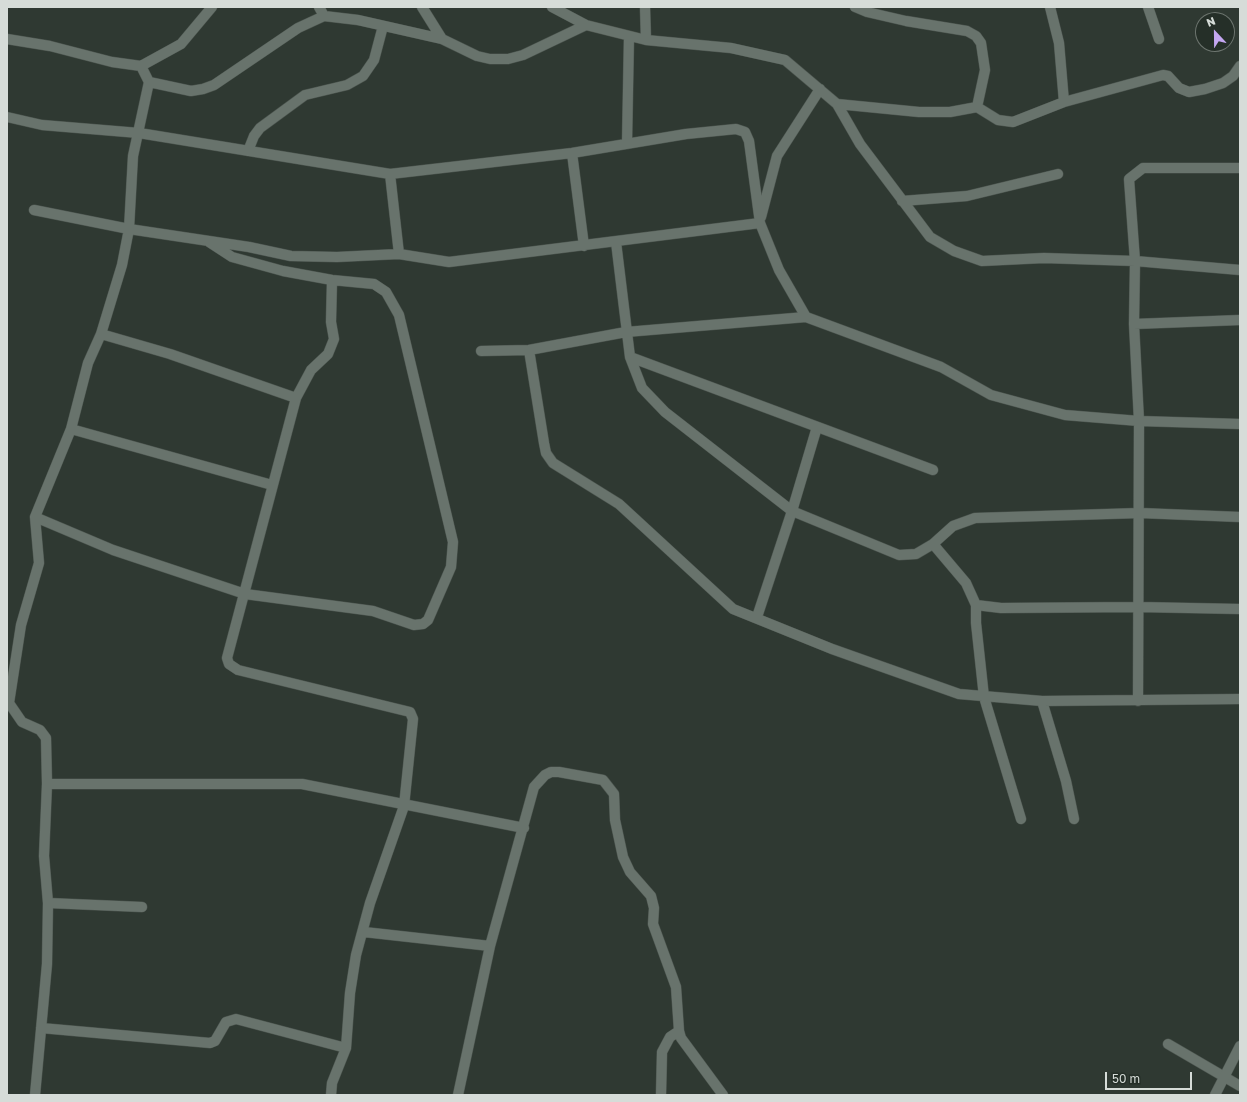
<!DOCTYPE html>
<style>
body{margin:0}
#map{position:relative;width:1247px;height:1102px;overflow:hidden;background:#2f3932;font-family:"Golos Text",sans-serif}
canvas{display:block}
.frame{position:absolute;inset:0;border:8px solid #d6dcd8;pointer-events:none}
.north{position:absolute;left:1195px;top:12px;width:40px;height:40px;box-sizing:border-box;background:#252f28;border:1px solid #6c746e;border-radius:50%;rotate:338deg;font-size:11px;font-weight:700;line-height:16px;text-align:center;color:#d6dcd8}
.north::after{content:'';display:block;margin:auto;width:14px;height:18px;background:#c4a7f1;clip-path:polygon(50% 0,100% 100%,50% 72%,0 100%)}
.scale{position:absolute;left:1105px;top:1072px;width:87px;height:18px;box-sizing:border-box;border:2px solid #d6dcd8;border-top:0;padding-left:5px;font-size:12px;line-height:14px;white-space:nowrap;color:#d6dcd8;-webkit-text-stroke:3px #252f28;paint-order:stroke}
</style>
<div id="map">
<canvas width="1247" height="1102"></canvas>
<div class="frame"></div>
<div class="north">N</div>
<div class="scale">50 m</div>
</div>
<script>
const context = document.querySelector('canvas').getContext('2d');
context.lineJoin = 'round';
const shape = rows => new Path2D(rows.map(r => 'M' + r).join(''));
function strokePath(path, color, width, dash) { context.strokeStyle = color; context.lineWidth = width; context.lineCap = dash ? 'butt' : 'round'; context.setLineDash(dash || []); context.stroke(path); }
const minor = shape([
 [319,7,324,16],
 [422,7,442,39],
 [552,7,586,25,646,40,731,48,785,60,837,104,860,144,930,237,954,251,982,261,1044,258,1135,261,1240,270],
 [645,7,646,40],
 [855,7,867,12,906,21,967,31,976,36,981,43,985,70,977,107],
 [1050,7,1059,43,1064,102,1163,75,1168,76,1179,88,1189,92,1205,89,1223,83,1233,76,1240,66],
 [1148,7,1159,39],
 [7,39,50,46,112,62,141,66,149,82,191,91,203,89,214,85,298,28,324,16,358,20,442,39,477,56,490,59,508,59,523,55,586,25],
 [141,66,181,44,212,7],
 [837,104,919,112,950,112,977,107,998,120,1013,122,1064,102],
 [7,117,42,125,139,133,390,174,572,153,686,134,736,129,745,132,749,141,760,223,779,270,806,317,941,367,991,395,1065,415,1139,421,1240,424],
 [627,144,629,36],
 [248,151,254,136,260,128,305,95,347,85,363,76,374,60,383,26],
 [572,153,584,246],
 [390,174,399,254],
 [902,201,967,196,1058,174],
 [34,210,129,229,249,247,291,256,337,257,399,254,449,262,760,223],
 [761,217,777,156,820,89],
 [616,242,630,357,642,388,665,412,792,511,899,555,916,554,933,544,953,526,975,518,1140,513,1240,517],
 [1134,324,1240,320],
 [101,334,170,354,296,398],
 [529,350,544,443,546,453,553,463,619,504,733,609,832,649,959,694,1042,701,1240,699],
 [481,351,529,350,626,332,806,317],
 [630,357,933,470],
 [71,429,272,485],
 [35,517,113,550,245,594,373,611,414,625,423,624,428,620,451,567,453,542,399,315,386,292,374,284,332,280,283,271,232,257,209,242],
 [933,544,966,583,976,605],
 [757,617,792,511,817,427],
 [1042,701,1066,781,1074,819],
 [1138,701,1139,421,1134,324,1135,261,1129,179,1143,168,1240,168],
 [47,784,302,784,524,828],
 [1021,819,984,697,976,623,976,605,1001,608,1138,607,1240,609],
 [48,903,142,907],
 [364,932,490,946],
 [41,1028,210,1043,215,1041,226,1022,236,1019,346,1048],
 [1168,1044,1240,1086],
 [35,1095,47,964,48,903,44,856,47,784,46,738,40,730,22,722,9,703,21,625,39,563,35,517,71,429,88,363,101,334,122,265,129,229,133,156,149,82],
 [331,1095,332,1083,346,1048,350,993,356,955,370,903,404,806,413,719,410,712,238,670,229,664,227,658,296,398,311,370,328,354,334,339,331,322,332,280],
 [458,1095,490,946,534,787,545,775,551,772,559,772,603,780,614,794,615,820,623,857,630,872,651,896,654,908,653,924,676,987,679,1031,681,1038,723,1095],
 [661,1095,662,1052,670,1037,679,1031]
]);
const tertiary = shape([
 [1215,1095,1240,1046]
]);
strokePath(minor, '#4c554f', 11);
strokePath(tertiary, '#4c554f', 11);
strokePath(minor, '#68736c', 10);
strokePath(tertiary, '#68736c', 10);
</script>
